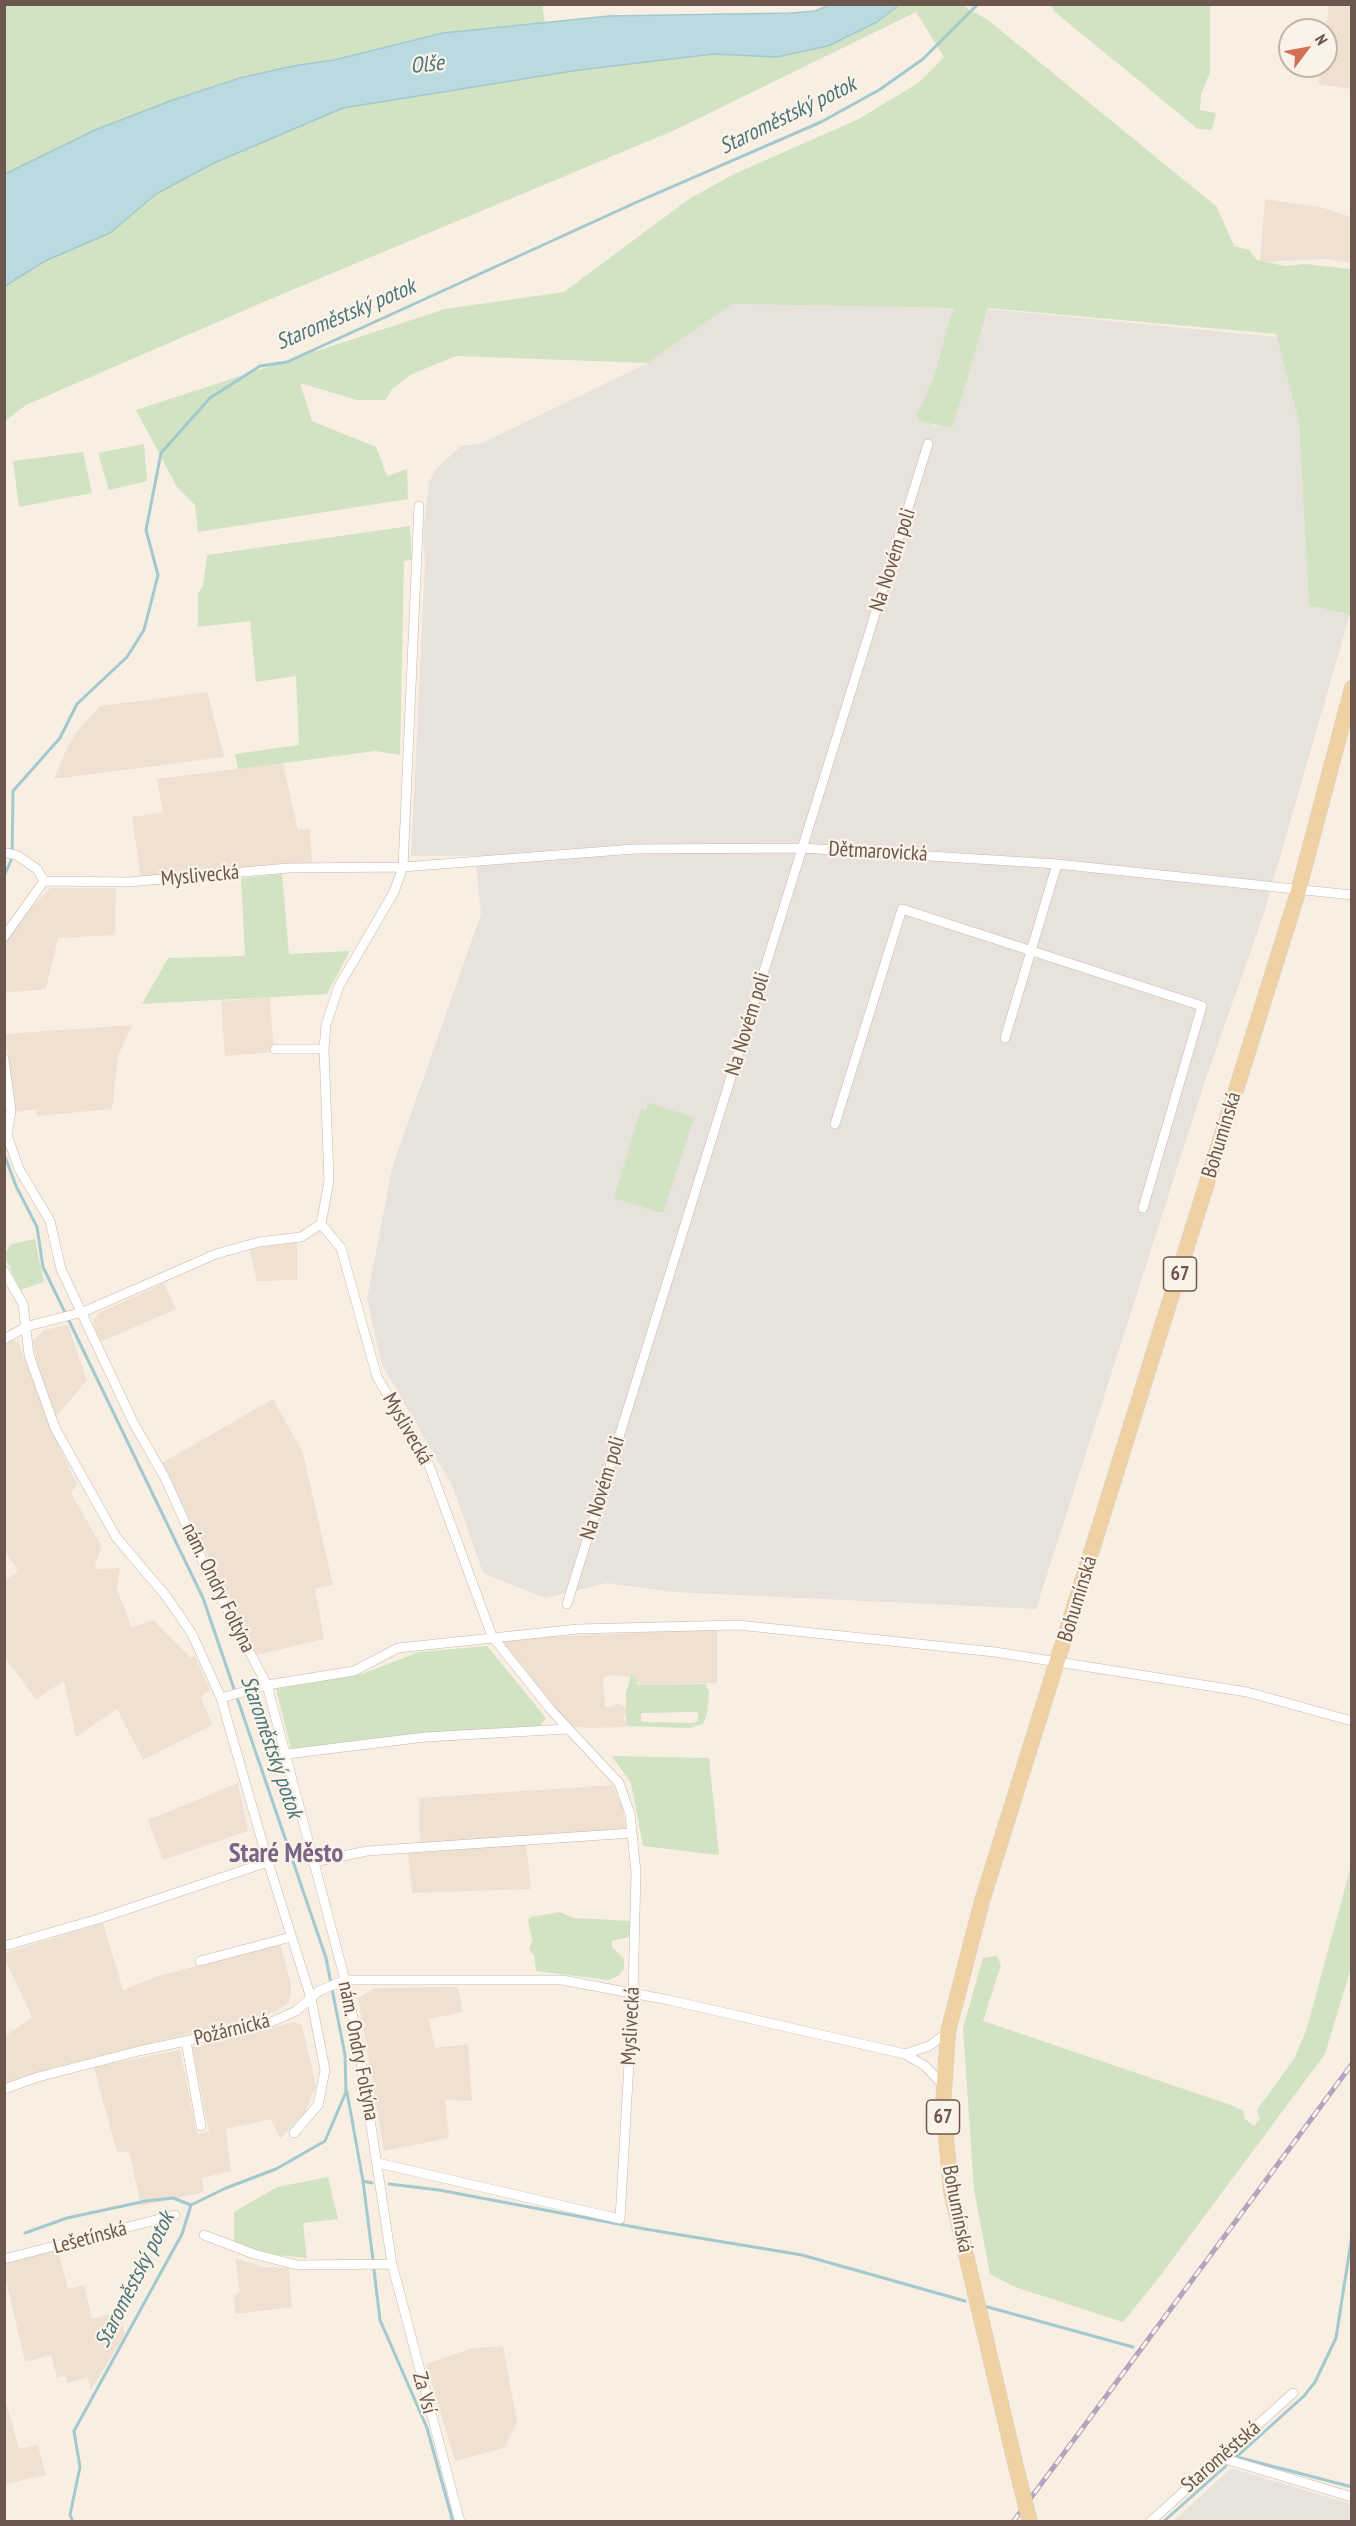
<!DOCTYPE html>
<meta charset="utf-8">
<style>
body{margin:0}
#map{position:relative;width:1356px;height:2526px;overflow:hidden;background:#f8efe2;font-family:"PT Sans Narrow",sans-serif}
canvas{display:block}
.frame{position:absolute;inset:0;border:6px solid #6c574c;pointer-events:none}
.north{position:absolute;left:1278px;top:18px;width:60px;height:60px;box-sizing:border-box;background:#fcf3e8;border:2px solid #c2b5aa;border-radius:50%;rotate:58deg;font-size:16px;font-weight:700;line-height:24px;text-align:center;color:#6c574c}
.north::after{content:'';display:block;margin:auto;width:21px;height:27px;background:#d27057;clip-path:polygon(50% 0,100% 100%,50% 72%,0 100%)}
</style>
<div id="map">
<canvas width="1356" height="2526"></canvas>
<div class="frame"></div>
<div class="north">N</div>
</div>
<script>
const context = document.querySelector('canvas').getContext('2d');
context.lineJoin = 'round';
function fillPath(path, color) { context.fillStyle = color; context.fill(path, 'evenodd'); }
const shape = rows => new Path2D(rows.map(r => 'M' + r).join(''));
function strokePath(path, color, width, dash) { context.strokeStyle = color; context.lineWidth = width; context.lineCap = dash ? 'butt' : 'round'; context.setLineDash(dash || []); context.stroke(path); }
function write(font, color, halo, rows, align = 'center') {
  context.font = font + ' "PT Sans Narrow",sans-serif'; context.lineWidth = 4.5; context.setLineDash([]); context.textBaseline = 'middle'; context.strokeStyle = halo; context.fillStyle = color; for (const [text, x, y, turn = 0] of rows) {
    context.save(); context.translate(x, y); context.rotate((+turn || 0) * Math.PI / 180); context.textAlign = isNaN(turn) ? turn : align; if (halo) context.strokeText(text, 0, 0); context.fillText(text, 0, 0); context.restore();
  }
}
fillPath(shape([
 [1329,5,1351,5,1351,89,1318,84,1321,66,1326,66,1326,30],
 [1265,199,1324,208,1351,217,1351,263,1326,259,1260,262],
 [207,692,224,757,54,779,67,748,78,730,100,706],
 [283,763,298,830,310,829,312,863,141,878,132,817,163,812,157,779],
 [50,888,116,888,115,935,58,938,46,989,5,993,4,948,9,937,24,915],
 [270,997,274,1052,225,1056,221,1001],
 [132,1025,118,1056,112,1109,37,1116,36,1109,15,1112,5,1034],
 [297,1242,297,1280,257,1281,249,1249],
 [164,1283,176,1309,100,1342,94,1326,94,1319,99,1313],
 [68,1325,87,1380,56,1417,37,1363,33,1341,44,1330],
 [13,1340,18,1342,54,1435,77,1484,71,1493,102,1547,95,1564,97,1569,120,1568,117,1589,132,1628,153,1620,191,1658,195,1656,210,1690,201,1697,212,1725,143,1760,117,1709,76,1737,64,1681,36,1699,5,1658,5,1580,18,1571,4,1549,4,1343],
 [273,1399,303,1453,333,1585,315,1589,324,1639,257,1655,162,1463],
 [717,1629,717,1683,642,1685,637,1682,636,1678,612,1675,603,1678,605,1707,612,1707,618,1703,628,1709,624,1717,626,1727,588,1728,571,1726,502,1647,502,1639],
 [238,1783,248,1831,163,1860,148,1820],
 [613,1785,623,1809,626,1830,420,1844,419,1798],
 [526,1843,531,1889,412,1893,408,1853],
 [103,1923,123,1990,155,1977,280,1944,291,1984,291,1995,288,2003,275,2012,52,2068,5,2083,5,2036,32,2017,5,1959,5,1953],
 [458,1987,463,2012,429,2019,435,2048,468,2044,472,2101,445,2100,449,2138,384,2151,358,1998,375,1988],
 [294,2022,302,2025,316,2085,304,2115,280,2139,271,2119,226,2129,231,2171,202,2178,204,2192,141,2206,129,2151,117,2153,94,2067,180,2050,197,2134,209,2132,192,2047],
 [58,2249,68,2289,84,2285,92,2319,119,2312,125,2334,91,2390,88,2377,68,2383,65,2375,57,2378,51,2355,25,2362,5,2276,4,2263],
 [235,2258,263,2267,289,2268,292,2307,235,2314,234,2297,240,2291],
 [503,2346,517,2422,504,2448,455,2461,426,2364,473,2348],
 [4,2395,19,2449,38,2445,46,2475,5,2484]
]), '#efe1d2');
fillPath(shape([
 [732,304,957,308,949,321,933,380,917,413,933,426,943,427,953,426,971,367,968,364,972,363,988,309,1277,337,1299,423,1309,604,1350,614,1263,916,1205,1081,1036,1609,673,1592,607,1583,545,1598,483,1573,453,1487,382,1365,367,1299,392,1168,481,914,475,856,411,856,425,564,423,532,429,482,437,468,461,446,482,443,648,363],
 [1231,2468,1351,2504,1351,2521,1174,2521]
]), '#e8e2dd');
fillPath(shape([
 [5,5,542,5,545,22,443,33,334,60,293,66,240,78,170,101,95,130,5,174],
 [899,5,962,5,988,20,1217,207,1234,246,1249,250,1257,260,1285,266,1306,264,1351,269,1351,615,1309,605,1299,423,1276,334,988,308,972,363,969,364,971,367,953,426,943,427,918,420,917,413,933,380,949,321,956,308,732,304,648,363,456,356,410,375,391,390,386,400,357,400,300,383,312,421,376,447,387,476,407,469,408,499,198,532,195,505,177,487,136,410,445,309,564,292,689,199,734,174,859,119,918,83,944,57,916,12,675,130,273,298,26,405,5,421,5,286,45,261,110,233,156,194,214,163,343,108,579,70,714,54,776,57,877,22],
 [1051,5,1210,5,1210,72,1201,95,1200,110,1216,113,1212,130,1198,129,1055,12],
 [144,444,147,481,109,490,98,453],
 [83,452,92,493,19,507,13,461],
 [410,526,412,560,404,561,400,755,375,751,238,769,235,754,299,745,296,676,256,682,250,621,198,627,198,594,203,586,207,555],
 [282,874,289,954,350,951,327,994,142,1004,168,958,245,956,241,878],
 [648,1103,694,1117,663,1213,614,1198,641,1109,646,1110],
 [35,1239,44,1282,20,1290,4,1255,11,1244],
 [487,1646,546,1718,539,1727,394,1736,291,1749,276,1689,362,1674,419,1652],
 [631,1677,636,1677,637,1684,642,1685,705,1684,709,1691,707,1714,703,1724,690,1728,626,1726,626,1692],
 [641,1713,694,1712,698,1713,698,1719,695,1723,644,1722,641,1721],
 [612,1756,709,1758,719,1855,643,1846,631,1783],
 [1351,1866,1351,1968,1325,2054,1157,2280,1123,2322,1015,2287,990,2274,974,2190,963,2028,983,1958,997,1956,1001,1965,983,2021,1231,2105,1243,2111,1245,2119,1254,2126,1260,2118,1257,2110,1294,2059,1306,2031],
 [560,1912,574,1918,631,1921,629,1937,612,1941,612,1947,624,1959,624,1969,618,1976,608,1980,536,1971,534,1955,529,1950,532,1940,528,1920,531,1917],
 [328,2177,338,2219,303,2223,307,2258,258,2253,234,2243,234,2212,277,2187]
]), '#d1e3c3');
const water = shape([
 [832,4,899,5,877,22,828,46,776,57,714,54,579,70,343,108,214,163,156,194,110,233,45,261,5,286,5,174,95,130,170,101,240,78,293,66,334,60,443,33,609,16,790,13,815,11,832,4]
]);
fillPath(water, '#badadf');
strokePath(water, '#a2c9cf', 1.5);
strokePath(shape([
 [4,876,12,858,13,791,60,738,77,704,127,657,144,630,158,575,146,530,161,453,210,398,260,366,287,362,637,202,821,122,879,90,923,59,978,4],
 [4,1154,16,1186,37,1227,43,1267,203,1598,326,1958,345,2055,346,2092,325,2141,276,2169,226,2188,191,2205,182,2234,74,2431,80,2467,70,2515,73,2522],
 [347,2092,363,2181,372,2183],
 [363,2181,373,2260],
 [389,2184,439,2190,645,2229,802,2255,965,2301],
 [25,2233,67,2218,146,2201,173,2198,191,2205],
 [374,2270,380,2320,427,2428,453,2522],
 [984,2306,1133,2347],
 [1237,2457,1352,2487],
 [1234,2459,1304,2396,1315,2382,1336,2338,1352,2235],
 [1163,2522,1226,2466]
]), '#a2c9cf', 3);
const minor = shape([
 [8,853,18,856,37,869,44,881],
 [44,881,128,882,289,868,403,867,634,849,802,848,1057,864,1352,895],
 [4,937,44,881],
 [1005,1038,1057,864],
 [275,1049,324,1049],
 [4,1059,11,1111,7,1135,19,1169,50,1221,61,1269,133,1422,165,1478,206,1569,267,1685,345,1980,359,2047,392,2264,460,2522],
 [835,1124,902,909,1202,1006,1143,1208],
 [321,1224,341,1248,377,1377,429,1465,492,1636,551,1710,619,1783,630,1814,636,1872,633,1994,620,2219,378,2163],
 [4,1271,23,1304,29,1355,55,1428,116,1537,166,1596,192,1634,221,1698,268,1862,311,1998,325,2070,318,2105,294,2133],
 [4,1339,28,1326,83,1312,216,1254,259,1242,301,1237,321,1224,329,1181,324,1049,326,1025,339,986,394,892,403,867,419,506],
 [567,1604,928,444],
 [221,1698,267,1685,354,1671,398,1648,578,1629,738,1625,995,1652,1247,1692,1352,1721],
 [287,1754,425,1737,568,1729],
 [313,1862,367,1851,632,1833],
 [8,1945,98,1919,268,1862],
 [200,1961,291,1937],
 [186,2041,201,2126],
 [905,2054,925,2066,943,2085],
 [4,2089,38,2077,139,2051,269,2023,296,2011,319,1991,345,1980,562,1980,669,2000,905,2054,929,2046,948,2032],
 [204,2235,254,2254,297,2265,392,2264],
 [4,2259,175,2215],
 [1222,2458,1352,2497],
 [1150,2522,1293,2393]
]);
const primary = shape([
 [1017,2471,951,2191,943,2105,948,2032,982,1901,1298,892,1352,688]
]);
strokePath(minor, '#c7b7ab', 10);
strokePath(primary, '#d6d0cd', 16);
strokePath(minor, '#fff', 9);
strokePath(primary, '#efd1a3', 15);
const rail = shape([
 [1013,2522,1352,2064]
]);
strokePath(rail, '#b2a3bf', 5);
strokePath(rail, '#fcf3e8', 3, [9]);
const primaryBridge = shape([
 [1017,2471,1030,2522]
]);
strokePath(primaryBridge, '#d6d0cd', 16, []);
strokePath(primaryBridge, '#efd1a3', 15);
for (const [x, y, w] of [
 [1180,1274,33],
 [943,2117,33]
]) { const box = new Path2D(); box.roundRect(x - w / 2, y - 17, w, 34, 4.5); context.fillStyle = '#fcf3e8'; context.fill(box); strokePath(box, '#6c574c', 1.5); }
write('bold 20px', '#6c574c', null, [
 ["67",1180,1274],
 ["67",943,2117]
]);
write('21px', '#6c574c', '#fcf3e8', [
 ["Na Novém poli",893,560,-72],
 ["Dětmarovická",878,852,3],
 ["Myslivecká",200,876,-5],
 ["Na Novém poli",748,1024,-73],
 ["Bohumínská",1222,1135,-73],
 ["Myslivecká",407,1429,60],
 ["Na Novém poli",603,1488,-73],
 ["nám. Ondry Foltýna",218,1588,64],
 ["Bohumínská",1078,1599,-73],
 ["Myslivecká",631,2026,-87],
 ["Požárnická",232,2030,-14],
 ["nám. Ondry Foltýna",358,2051,79],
 ["Bohumínská",957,2209,79],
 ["Lešetínská",90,2238,-15],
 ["Za Vsí",424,2393,75],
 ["Staroměstská",1221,2457,-41]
]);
write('italic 22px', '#4a757d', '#fcf3e8', [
 ["Olše",427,65,-6],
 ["Staroměstský potok",788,116,-26],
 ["Staroměstský potok",346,315,-23],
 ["Staroměstský potok",271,1747,71],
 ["Staroměstský potok",135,2280,-63]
]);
write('bold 27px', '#7b6589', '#fcf3e8', [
 ["Staré Město",286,1854]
]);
</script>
